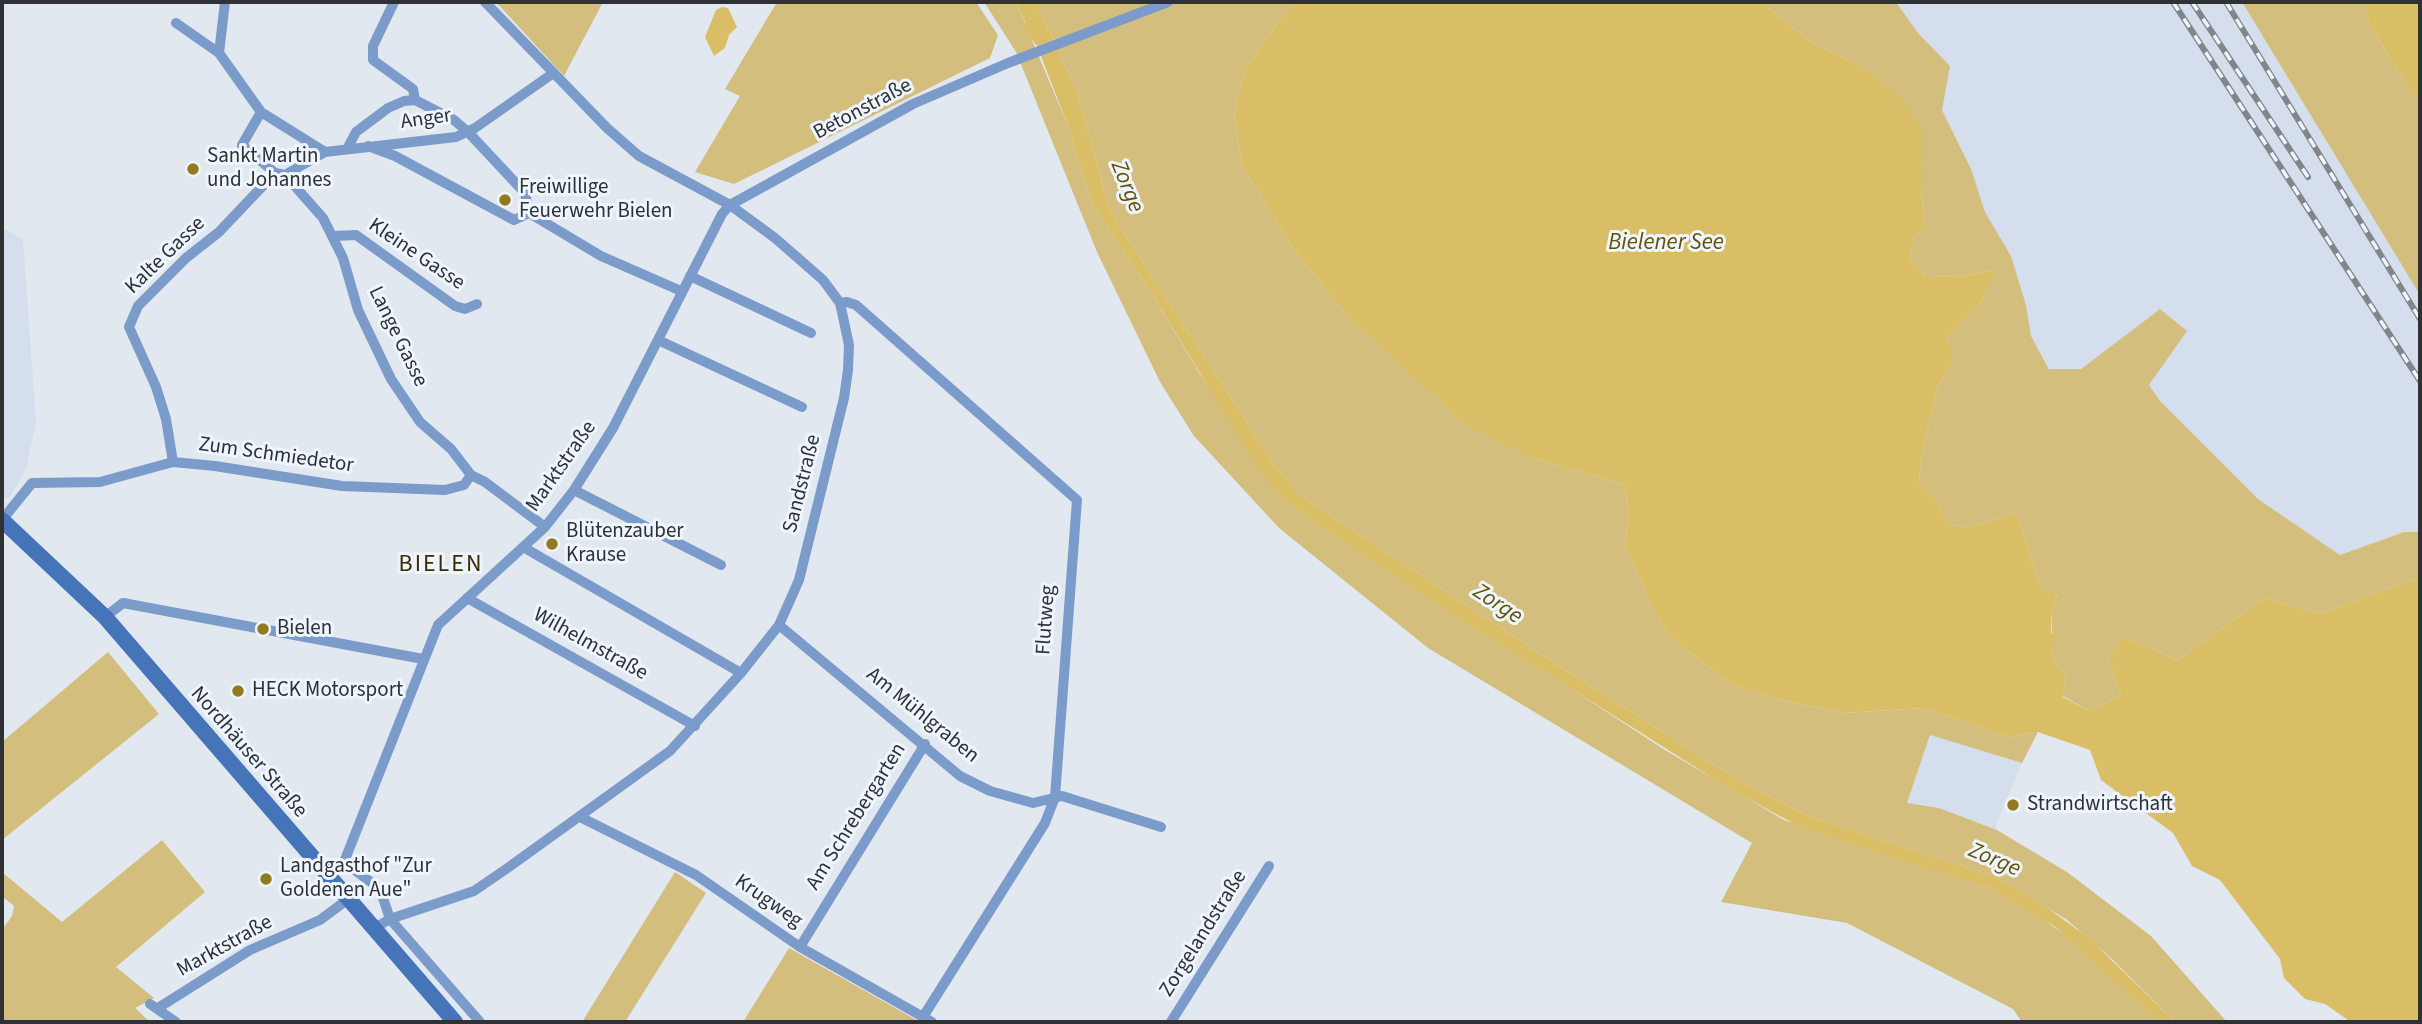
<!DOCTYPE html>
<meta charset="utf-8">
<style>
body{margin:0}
#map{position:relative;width:2422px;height:1024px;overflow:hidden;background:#e2e8f0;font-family:"Source Sans 3",sans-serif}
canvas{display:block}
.frame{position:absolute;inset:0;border:4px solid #2f3134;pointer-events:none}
</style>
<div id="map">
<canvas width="2422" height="1024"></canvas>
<div class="frame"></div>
</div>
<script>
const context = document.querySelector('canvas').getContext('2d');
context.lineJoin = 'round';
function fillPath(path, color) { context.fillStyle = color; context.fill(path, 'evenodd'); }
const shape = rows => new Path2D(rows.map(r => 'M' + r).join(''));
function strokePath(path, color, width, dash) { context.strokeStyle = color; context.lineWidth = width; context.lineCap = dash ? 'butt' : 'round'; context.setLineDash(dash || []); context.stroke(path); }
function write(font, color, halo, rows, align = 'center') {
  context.font = font + ' "Source Sans 3",sans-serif'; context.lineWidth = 6; context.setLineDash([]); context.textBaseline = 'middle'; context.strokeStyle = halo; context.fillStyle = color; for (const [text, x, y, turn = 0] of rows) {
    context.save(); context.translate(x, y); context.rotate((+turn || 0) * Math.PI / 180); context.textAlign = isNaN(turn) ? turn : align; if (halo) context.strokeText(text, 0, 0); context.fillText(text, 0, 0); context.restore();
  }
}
fillPath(shape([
 [1896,2,2242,2,2420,295,2420,532,2404,532,2340,555,2258,499,2160,401,2149,385,2186,331,2160,309,2081,369,2050,369,2031,336,2026,305,2011,256,1985,212,1971,169,1942,110,1949,66,1918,33],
 [2,228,23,239,36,422,26,468,10,497,2,499],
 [1930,735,2022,763,1996,825,1997,830,1939,808,1907,803]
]), '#d4deed');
fillPath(shape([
 [496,2,603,2,564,76],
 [777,2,976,2,998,35,990,58,734,184,695,172,740,96,725,89],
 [984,2,1016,2,1068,126,1092,203,1145,283,1200,374,1290,505,1665,750,1784,820,1989,888,2036,914,2081,947,2159,1022,2022,1022,2013,1009,1847,923,1721,902,1752,843,1428,648,1279,528,1194,436,1160,382,1097,252,1016,52],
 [1036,2,1304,2,1287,10,1245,70,1234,114,1242,166,1293,248,1344,312,1530,457,1625,485,1629,516,1625,545,1653,609,1669,636,1732,685,1772,698,1843,713,1923,708,2008,737,2038,732,2022,763,1930,735,1907,803,1939,808,1997,830,2067,872,2151,936,2227,1022,2175,1022,2111,958,2066,919,1993,876,1806,815,1735,778,1554,663,1299,494,1277,469,1116,221,1107,201,1078,94],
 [1760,2,1896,2,1918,33,1950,66,1942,110,1971,169,1985,212,2011,256,2026,305,2031,336,2049,369,2081,369,2160,309,2187,331,2149,385,2160,401,2258,499,2340,555,2404,532,2420,532,2420,577,2320,614,2265,598,2177,660,2125,637,2108,656,2121,695,2089,711,2063,696,2066,676,2054,662,2052,647,2052,606,2057,595,2039,585,2017,514,1968,527,1949,525,1937,502,1919,483,1921,459,1937,388,1950,367,1946,339,1982,301,1995,269,1962,277,1926,276,1909,258,1914,238,1924,227,1921,186,1853,62,1817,46],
 [2242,2,2364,2,2369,24,2420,106,2420,295],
 [108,652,159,714,2,840,2,742],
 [162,840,205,892,116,967,154,998,135,1008,150,1022,2,1022,2,930,12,916,14,906,2,896,2,872,62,922],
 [675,872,706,893,625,1022,582,1022],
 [789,948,920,1022,743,1022]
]), '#d3be7d');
fillPath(shape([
 [1016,2,1036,2,1078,94,1107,201,1116,221,1277,469,1299,494,1554,663,1735,778,1806,815,1993,876,2042,904,2089,938,2175,1022,2159,1022,2054,926,1989,888,1802,828,1730,789,1440,606,1290,505,1270,484,1253,460,1145,283,1092,203,1068,126,1037,46,1021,26,1025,22],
 [1304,2,1760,2,1817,46,1853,62,1895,91,1922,129,1921,186,1924,227,1914,238,1909,258,1926,276,1962,277,1996,269,1982,301,1946,339,1952,348,1950,367,1937,388,1921,459,1919,483,1937,502,1949,525,1968,527,2017,514,2039,585,2057,594,2052,607,2051,633,2058,637,2052,647,2054,662,2066,676,2063,697,2089,711,2121,695,2108,656,2125,637,2177,660,2265,598,2320,614,2420,577,2420,1022,2351,1022,2325,1004,2305,999,2284,978,2280,959,2220,880,2192,866,2173,833,2101,780,2090,750,2038,732,2008,737,1923,708,1843,713,1772,698,1732,685,1669,636,1653,609,1625,545,1629,516,1625,485,1530,457,1467,426,1344,312,1293,248,1242,166,1234,114,1245,70,1287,10],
 [2364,2,2420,2,2420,106,2369,24],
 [722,7,728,8,737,27,729,35,725,48,714,56,705,37,716,10]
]), '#dabe65');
strokePath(shape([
 [394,2,373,46,373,60,413,89,415,100],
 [176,23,219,53,261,112,325,152],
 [219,53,225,2],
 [261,112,242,145,275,173,285,175,323,218,343,258,358,310,391,379,420,422,451,449,471,475],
 [368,146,395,156,514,220,529,213,601,256,681,291],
 [347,149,356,132,388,108,404,101,415,100,454,120,468,132,525,193,529,213],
 [285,175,325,152,456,137,475,128,552,74],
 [334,236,356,235,455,306,465,309,477,304],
 [690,276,811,333],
 [840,303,847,302,856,305,1077,500,1055,797,1045,823,923,1017],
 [658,340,802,407],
 [173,462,166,419,156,387,129,327,138,306,186,258,219,232,275,173],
 [471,475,485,482,545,527],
 [574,490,721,565],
 [2,520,32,483,100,482,173,462,215,466,342,486,445,490,464,485,471,475],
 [523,547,741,673],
 [467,598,695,726],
 [105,617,123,603,423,659],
 [779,625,960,776,990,791,1033,803,1062,796,1161,827],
 [580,817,696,875,800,947,932,1022],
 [344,862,380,889,390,919,480,1022],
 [329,879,344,862,438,625,545,527,574,490,613,428,722,214,730,205,913,104,1008,63,1168,2],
 [373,929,390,919,474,891,509,867,670,751,741,673,779,625,799,580,844,398,848,370,849,345,840,303,823,280,775,238,730,205,639,156,607,128,485,2],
 [800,947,925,744],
 [150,1004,176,1022],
 [158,1008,250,950,320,920,347,900],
 [1171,1022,1269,866]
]), '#7b9bca', 10);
strokePath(shape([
 [2,520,105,617,455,1022]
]), '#4574b8', 16);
const rail = shape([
 [2173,2,2420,381],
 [2192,2,2308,177],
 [2226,2,2420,319]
]);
strokePath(rail, '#82868b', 6);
strokePath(rail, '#eff5fd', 3.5, [10]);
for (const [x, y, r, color] of [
 [193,169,7,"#937a21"],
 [505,200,7,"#937a21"],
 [552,544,7,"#937a21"],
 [263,629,7,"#937a21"],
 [238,691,7,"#937a21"],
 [2013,805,7,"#937a21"],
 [266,879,7,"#937a21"]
]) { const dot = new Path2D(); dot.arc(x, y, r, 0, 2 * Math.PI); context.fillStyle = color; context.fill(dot); strokePath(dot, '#eff5fd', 2.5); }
write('21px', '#2f3134', '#eff5fd', [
 ["Betonstraße",863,110,-28],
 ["Anger",426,120,-8],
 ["Kleine Gasse",416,255,34],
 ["Kalte Gasse",166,256,-44],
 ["Lange Gasse",397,337,64],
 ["Zum Schmiedetor",276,456,8],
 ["Marktstraße",562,467,-55],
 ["Sandstraße",803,484,-76],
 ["Flutweg",1047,620,-86],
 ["Wilhelmstraße",590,645,29],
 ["Am Mühlgraben",922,716,39],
 ["Nordhäuser Straße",248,753,49],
 ["Am Schrebergarten",857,817,-58],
 ["Krugweg",768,902,35],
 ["Zorgelandstraße",1204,934,-58],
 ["Marktstraße",225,947,-29]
]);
write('21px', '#2f3134', '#eff5fd', [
 ["Sankt Martin",207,157],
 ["und Johannes",207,181],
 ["Freiwillige",519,188],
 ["Feuerwehr Bielen",519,212],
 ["Blütenzauber",566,532],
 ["Krause",566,556],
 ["Bielen",277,629],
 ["HECK Motorsport",252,691],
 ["Strandwirtschaft",2027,805],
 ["Landgasthof \"Zur",280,867],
 ["Goldenen Aue\"",280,891]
], 'left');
write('italic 23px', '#635109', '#eff5fd', [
 ["Zorge",1126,187,68],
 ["Bielener See",1666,244],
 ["Zorge",1497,605,33],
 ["Zorge",1994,861,23]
]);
context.letterSpacing = '2px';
write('24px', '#392d02', '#eff5fd', [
 ["BIELEN",441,566]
]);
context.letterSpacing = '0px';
</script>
